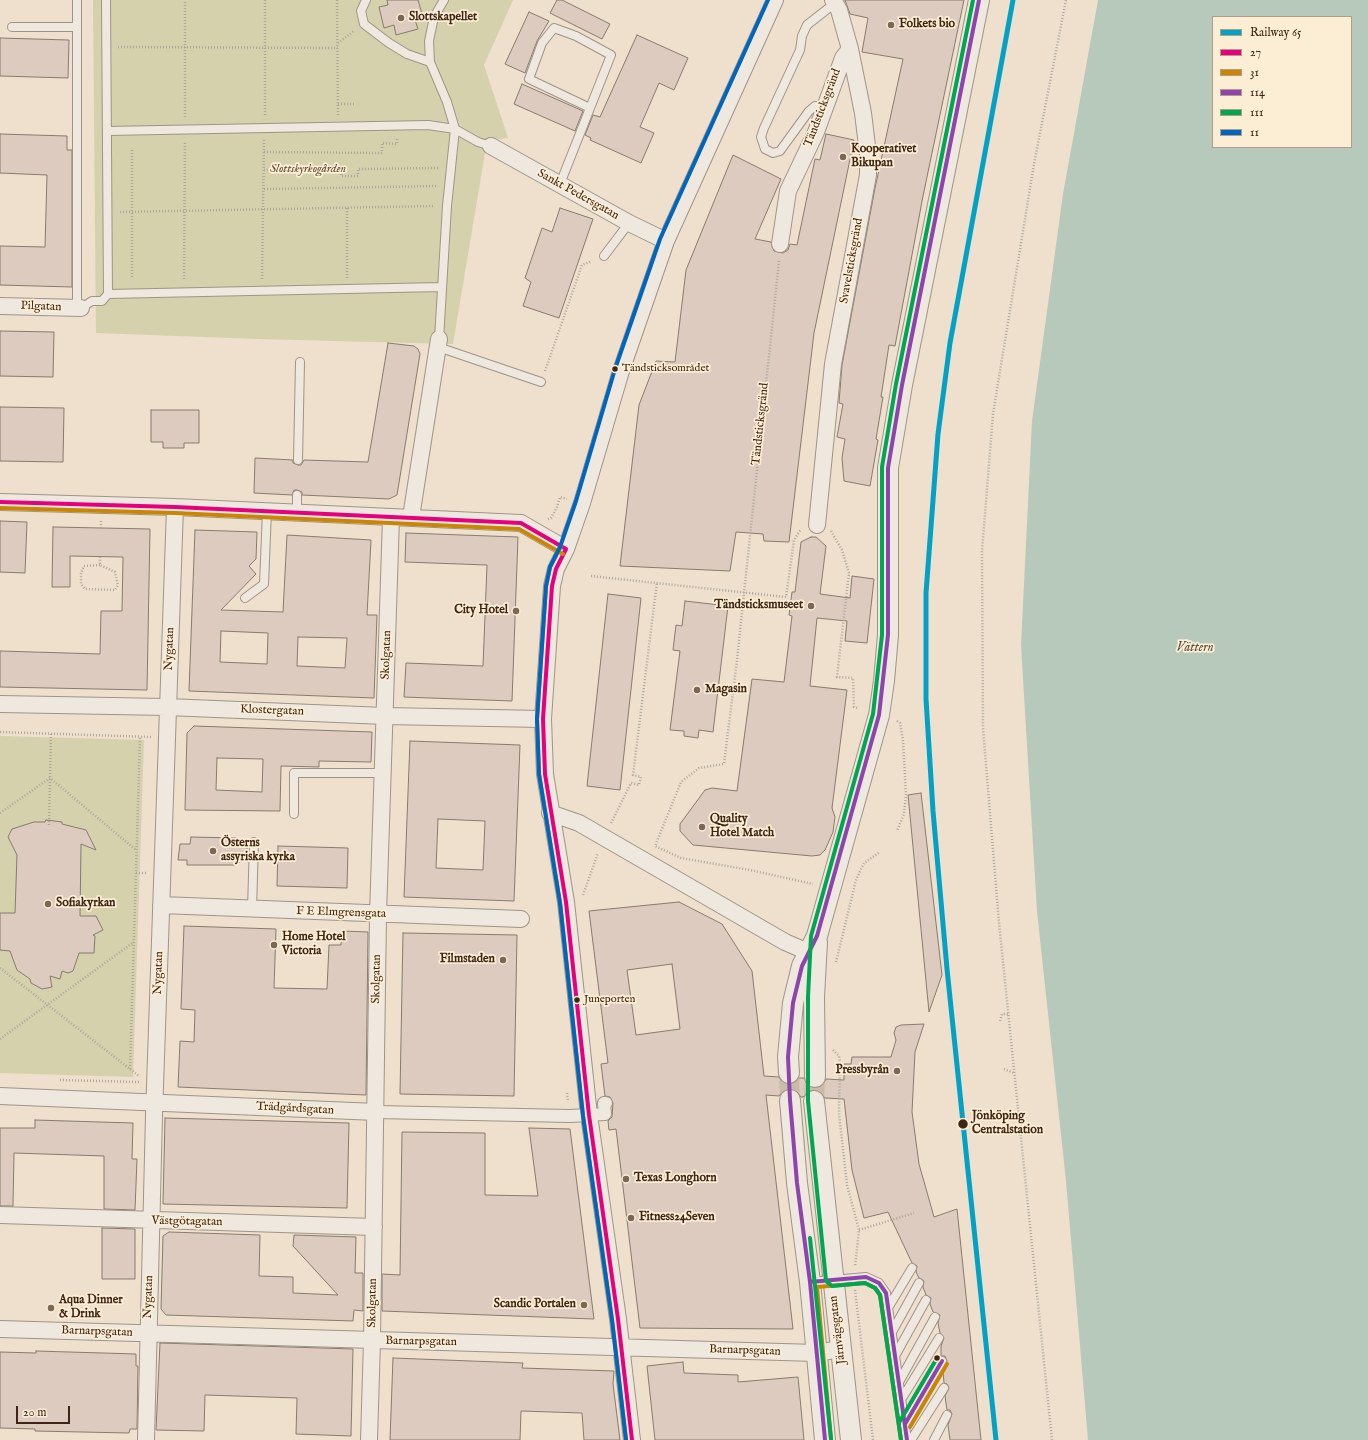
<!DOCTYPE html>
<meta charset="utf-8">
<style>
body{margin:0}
#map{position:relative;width:1368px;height:1440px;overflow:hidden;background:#eee0cc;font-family:"IM FELL English",serif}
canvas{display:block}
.legend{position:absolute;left:1212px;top:16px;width:140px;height:132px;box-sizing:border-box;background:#fcedd5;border:1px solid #b09d88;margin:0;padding:5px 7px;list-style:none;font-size:12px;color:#3f2614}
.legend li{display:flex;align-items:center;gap:8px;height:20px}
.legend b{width:20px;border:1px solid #b09d88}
.scale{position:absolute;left:16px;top:1406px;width:54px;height:18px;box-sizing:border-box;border:2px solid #3f2614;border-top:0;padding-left:5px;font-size:12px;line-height:14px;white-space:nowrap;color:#3f2614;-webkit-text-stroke:3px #fcedd5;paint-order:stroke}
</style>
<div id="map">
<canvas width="1368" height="1440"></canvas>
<ul class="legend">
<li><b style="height:5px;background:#03a2c5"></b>Railway 65</li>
<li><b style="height:5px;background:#e5007d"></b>27</li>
<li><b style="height:5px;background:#c98605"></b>31</li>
<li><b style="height:5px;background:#8e44ad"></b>114</li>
<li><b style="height:5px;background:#00a651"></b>111</li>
<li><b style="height:5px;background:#0065bd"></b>11</li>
</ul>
<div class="scale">20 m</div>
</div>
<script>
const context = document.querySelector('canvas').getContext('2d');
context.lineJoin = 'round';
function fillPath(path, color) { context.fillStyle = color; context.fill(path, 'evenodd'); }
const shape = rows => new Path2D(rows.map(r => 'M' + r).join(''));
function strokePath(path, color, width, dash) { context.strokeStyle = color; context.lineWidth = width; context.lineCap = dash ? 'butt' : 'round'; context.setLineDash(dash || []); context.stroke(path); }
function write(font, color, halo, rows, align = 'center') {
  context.font = font + ' "IM FELL English",serif'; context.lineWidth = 3.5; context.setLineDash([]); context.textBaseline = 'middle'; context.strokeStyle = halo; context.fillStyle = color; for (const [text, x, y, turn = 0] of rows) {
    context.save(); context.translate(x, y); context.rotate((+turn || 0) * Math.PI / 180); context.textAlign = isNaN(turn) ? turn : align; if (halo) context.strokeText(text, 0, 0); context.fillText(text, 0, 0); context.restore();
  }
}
fillPath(shape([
 [93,0,513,0,484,65,508,138,487,141,453,344,258,339,96,333],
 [0,736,144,740,133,1077,0,1073]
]), '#d4d1ac');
fillPath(shape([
 [1098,0,1368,0,1368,1440,1088,1440,1066,1181,1037,911,1021,645,1032,421,1063,194],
 [1213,17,1351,17,1351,147,1213,147]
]), '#b7c9ba');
const building = shape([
 [387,0,418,0,423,17,415,20,418,29,396,35,394,25,384,28,379,7,388,5,387,0],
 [557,0,562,0,610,24,602,39,550,13,557,0],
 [845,0,964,0,923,196,895,346,889,345,881,397,883,397,876,439,878,440,870,486,844,481,842,458,845,439,837,437,843,404,839,403,842,365,875,188,903,59,862,52,868,18,850,14,845,0],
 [529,12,549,21,537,41,525,73,505,64,529,12],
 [637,35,688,58,674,90,659,83,640,127,654,133,641,163,590,140,591,138,585,135,593,115,600,117,637,35],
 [0,38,69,40,68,78,0,76,0,38],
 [522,84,583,111,575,131,514,104,522,84],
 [0,134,67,136,67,150,72,150,72,287,0,285,0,246,45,247,47,175,0,173,0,134],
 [826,134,854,140,814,333,789,542,764,541,763,534,736,532,730,571,620,566,639,405,656,361,675,362,686,270,733,155,781,179,755,239,771,242,774,251,783,253,788,250,790,244,797,245,815,159,820,160,826,134],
 [560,208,593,219,559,318,523,306,531,282,525,278,542,228,552,232,560,208],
 [0,331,54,332,53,377,0,376,0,331],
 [388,343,414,346,418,349,420,354,397,495,389,499,302,495,302,492,297,490,294,490,292,495,254,493,255,458,293,460,293,463,298,465,301,465,304,460,368,462,388,343],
 [0,407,64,408,63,462,0,461,0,407],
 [151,410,199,410,199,443,184,443,184,448,163,448,163,442,151,442,151,410],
 [0,521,27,522,25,573,0,572,0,521],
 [53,527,150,529,147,690,0,687,0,651,100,654,101,611,122,611,123,557,70,556,70,587,52,587,53,527],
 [195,530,257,532,256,559,249,566,256,574,221,610,283,612,287,535,371,540,367,615,377,615,374,698,189,691,195,530],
 [221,631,268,633,267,664,220,662,221,631],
 [298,637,347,638,345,668,297,666,298,637],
 [406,533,518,537,512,701,404,697,406,663,483,666,487,565,405,562,406,533],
 [811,537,816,537,826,546,820,594,850,598,852,576,874,579,867,643,845,641,847,621,817,618,810,686,847,690,832,808,835,817,833,832,825,850,820,855,812,856,693,845,680,831,680,824,705,790,712,788,737,791,752,679,784,682,792,616,789,615,792,592,795,592,801,542,811,537],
 [608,594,641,598,620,790,587,786,608,594],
 [685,601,728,606,713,732,699,730,698,738,684,736,684,731,670,730,680,651,673,650,676,625,682,626,685,601],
 [194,726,372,732,371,762,319,761,319,767,281,766,280,811,185,810,187,733,194,726],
 [217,758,263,759,262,792,216,790,217,758],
 [410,741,520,745,514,901,404,897,410,741],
 [438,819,485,821,483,870,436,868,438,819],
 [921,793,942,975,929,1012,908,795,921,793],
 [46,820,62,822,62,824,86,830,96,850,81,844,80,916,96,916,103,930,93,935,95,936,94,953,79,953,73,971,68,973,62,971,60,979,50,976,52,987,42,989,31,983,30,979,17,970,10,951,0,950,0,913,15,913,17,855,8,837,12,829,34,822,45,822,46,820],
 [191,837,237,838,247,846,247,855,237,865,187,865,187,860,178,860,180,844,190,844,191,837],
 [278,846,348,848,347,888,277,886,278,846],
 [679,902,722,924,752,971,764,1076,779,1077,784,1083,789,1084,795,1083,799,1078,804,1078,809,1087,815,1088,821,1087,826,1079,844,1080,844,1064,851,1064,852,1057,891,1057,896,1040,894,1033,896,1027,901,1025,924,1024,915,1052,912,1112,919,1164,934,1217,957,1209,981,1440,950,1440,948,1425,952,1414,950,1410,947,1410,945,1396,949,1388,947,1384,944,1383,943,1371,947,1361,945,1356,941,1356,941,1346,944,1338,940,1333,938,1323,940,1315,933,1312,930,1304,931,1298,926,1295,923,1287,924,1281,919,1278,916,1272,917,1266,912,1263,888,1212,864,1218,852,1170,844,1099,825,1098,818,1090,808,1092,803,1097,801,1097,795,1090,789,1089,783,1091,779,1096,766,1095,793,1329,640,1328,616,1129,609,1130,608,1121,612,1117,613,1103,610,1097,605,1096,601,1064,608,1063,589,911,679,902],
 [672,964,680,1029,636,1035,627,970,672,964],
 [184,926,276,929,274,988,327,989,329,945,341,945,342,931,368,932,366,1095,178,1087,180,1041,194,1042,195,1010,181,1009,184,926],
 [403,933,517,935,514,1096,400,1094,403,933],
 [165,1118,349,1123,347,1208,163,1204,165,1118],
 [35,1120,133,1123,132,1159,137,1159,135,1210,104,1209,104,1156,14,1153,13,1206,0,1206,0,1128,35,1128,35,1120],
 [529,1128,570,1129,594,1319,382,1311,382,1274,400,1275,402,1132,485,1133,485,1195,538,1196,529,1128],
 [102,1228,135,1229,135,1279,102,1279,102,1228],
 [169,1232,260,1235,259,1276,293,1277,293,1293,338,1295,293,1246,294,1235,356,1237,355,1273,363,1273,363,1311,354,1310,353,1321,166,1315,161,1309,163,1236,169,1232],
 [160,1343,353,1349,351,1436,296,1434,297,1398,205,1395,204,1431,156,1430,160,1343],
 [36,1351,136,1354,136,1366,138,1366,137,1429,130,1429,129,1433,35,1431,35,1429,0,1428,0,1352,36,1353,36,1351],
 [393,1358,523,1363,522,1368,614,1371,613,1384,620,1440,584,1440,582,1413,521,1411,520,1440,390,1440,393,1358],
 [683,1362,684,1373,738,1375,738,1382,798,1377,804,1440,655,1440,647,1366,683,1362]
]);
fillPath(building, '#decbbf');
strokePath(building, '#867b6e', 1);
strokePath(shape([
 [789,1073,790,1100],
 [814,1101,815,1077]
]), '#cbbba7', 20, [20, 10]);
const service = shape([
 [77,0,77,308],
 [106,0,108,294],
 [366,0,361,11,364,24,389,43,407,54,430,62],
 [12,27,77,27],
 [825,106,815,106,809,111,780,151,773,153,765,149,761,137,764,128,800,50,802,36,807,25,835,3],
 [107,131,428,125,455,129,478,142,491,146],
 [560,184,611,55,576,36,554,28,542,43,529,79,590,108],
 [604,256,629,223],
 [81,308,92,301,102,301,108,294,441,287],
 [439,339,447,206,455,129,447,102,430,62,429,41,434,17,444,0],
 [438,347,541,382],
 [298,460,300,362],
 [297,513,297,495],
 [245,598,264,584,267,511],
 [294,814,294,773,383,773],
 [252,909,254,842],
 [810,1282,866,1277,879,1283,886,1293,907,1440],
 [888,1308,912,1268],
 [892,1332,919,1283],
 [895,1356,926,1300],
 [899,1382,935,1317],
 [901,1400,939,1338],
 [905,1424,942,1361],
 [911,1440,944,1388],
 [934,1440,947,1415]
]);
const pedestrian = shape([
 [376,1112,570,1116,605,1114,604,1103,606,1103]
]);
const minor = shape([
 [491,146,629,223,666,241],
 [780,244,788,191,816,132,843,58,850,49],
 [0,306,81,308],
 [0,502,175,507,521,523,566,549],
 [411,517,439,339],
 [817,525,833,364,868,175,868,154,863,113,850,49,839,10,833,0],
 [0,704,167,707,385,716,543,719],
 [550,813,579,823,785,942,808,952,815,962],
 [161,905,521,919],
 [0,1096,376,1112],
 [0,1215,374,1227],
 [0,1329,816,1353,841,1349],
 [146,1440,154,1115,175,507],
 [369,1440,372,1341,378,915,391,518],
 [632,1440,618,1319,589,1115,566,902,545,774,543,719,552,586,556,569,566,549,582,503,621,371,666,241,775,0]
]);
const tertiary = shape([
 [789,1073,788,1057,793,1003,802,966,817,936,879,715,884,681,888,635,888,468,902,385,979,0],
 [815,1077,814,997,817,942],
 [790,1100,797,1183,810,1282,825,1440],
 [814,1101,851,1440]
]);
strokePath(service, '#9f9487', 10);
strokePath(pedestrian, '#9f9487', 14);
strokePath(minor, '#9f9487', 18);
strokePath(tertiary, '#9f9487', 22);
strokePath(shape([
 [337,0,338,115],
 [338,43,354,31],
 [118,47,338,48],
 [338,104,356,104],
 [265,115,265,0],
 [185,117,185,0],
 [132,150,132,277],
 [264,152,382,153,382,143,397,144,397,138],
 [264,170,341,170,341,176,358,176,358,169,438,168],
 [264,189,437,186],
 [347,208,347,278],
 [120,212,435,206],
 [779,261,737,660,724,764,699,768,681,782,655,846,681,858,750,870,813,884],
 [184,279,185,142],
 [262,279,264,140],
 [545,371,582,265,592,261],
 [548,519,551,518,557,507,560,497,567,499],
 [101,528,101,521],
 [831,531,842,550,849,573,837,677,853,678,854,707,857,708],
 [100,565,84,566,81,573,81,584,85,589,115,590,118,585,115,572,100,565,100,557],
 [591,576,786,597,794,540,801,529],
 [897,721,900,723,903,741,906,795,904,814,897,831],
 [0,732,151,737],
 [0,813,50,778,136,850],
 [611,823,631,783,639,785,641,777,633,775,657,582],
 [49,825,51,733],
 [136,873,146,873],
 [583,895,598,853],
 [836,962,856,880,864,863,880,852],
 [0,968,139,1076],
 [1000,1021,1002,1014,1008,1014],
 [0,1039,134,942],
 [833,1050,839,1056,840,1062,839,1114,847,1185,859,1230,855,1267],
 [130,1069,140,737],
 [1004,1069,1014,1073],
 [60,1080,139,1082],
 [567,1093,568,1102],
 [859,1230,914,1213],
 [855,1290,873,1440],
 [1052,1440,999,923,983,728,982,551,993,414,1034,164,1066,0]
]), '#aea69d', 2.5, [1, 2]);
strokePath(service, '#efe8df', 8);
strokePath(pedestrian, '#efe8df', 12);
strokePath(minor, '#efe8df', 16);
strokePath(tertiary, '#efe8df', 20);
strokePath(shape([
 [0,502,175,507,521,523,566,549],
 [566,549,556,569,552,586,543,719,545,774,566,902,589,1115,618,1319,632,1440]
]), '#e5007d', 4);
strokePath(shape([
 [0,508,175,513,519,529,563,554],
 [561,546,550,567,546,586,537,719,539,774,560,903,583,1116,612,1320,626,1440],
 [910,1427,947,1364],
 [831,1439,817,1287,865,1283,875,1288,880,1295,901,1440]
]), '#c98605', 4);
strokePath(shape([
 [810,1282,866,1277,879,1283,886,1293,907,1440],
 [905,1424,942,1361],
 [825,1440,810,1282,797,1183,790,1100,788,1057,793,1003,802,966,817,936,879,715,888,635,888,468,902,385,979,0]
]), '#8e44ad', 4);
strokePath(shape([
 [810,1238,831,1439],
 [900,1421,937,1358],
 [901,1440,880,1295,875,1288,865,1283,832,1286,826,1281,808,1101,808,997,811,936,873,714,882,635,882,467,896,384,973,0]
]), '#00a651', 4);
strokePath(shape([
 [626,1440,612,1320,583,1116,560,903,539,774,537,719,546,586,550,567,560,547,576,501,615,369,660,239,768,0]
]), '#0065bd', 4);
strokePath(shape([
 [996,1440,947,969,933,811,926,699,926,593,938,434,950,343,1013,0]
]), '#03a2c5', 5);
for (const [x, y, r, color] of [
 [401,18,4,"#7c6754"],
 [891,25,4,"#7c6754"],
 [843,157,4,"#7c6754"],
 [615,369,3.5,"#3f2614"],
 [811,606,4,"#7c6754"],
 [516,611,4,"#7c6754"],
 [697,690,4,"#7c6754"],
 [702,827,4,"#7c6754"],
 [213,851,4,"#7c6754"],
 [48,904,4,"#7c6754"],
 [274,945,4,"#7c6754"],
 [503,960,4,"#7c6754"],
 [577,1000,3.5,"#3f2614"],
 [897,1071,4,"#7c6754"],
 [963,1124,5.5,"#3f2614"],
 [626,1179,4,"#7c6754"],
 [631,1218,4,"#7c6754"],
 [584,1305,4,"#7c6754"],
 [51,1308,4,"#7c6754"],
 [937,1358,3.5,"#3f2614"]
]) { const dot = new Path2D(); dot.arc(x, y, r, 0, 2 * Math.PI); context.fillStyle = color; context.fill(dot); strokePath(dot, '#fcedd5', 1.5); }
write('11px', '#3f2614', '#fcedd5', [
 ["Tändsticksområdet",622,369],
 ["Juneporten",584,1000]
], 'left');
write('bold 12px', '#3f2614', '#fcedd5', [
 ["Slottskapellet",409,18],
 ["Folkets bio",899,25],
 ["Kooperativet",851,150],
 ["Bikupan",851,164],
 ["Tändsticksmuseet",803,606,"right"],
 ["City Hotel",508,611,"right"],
 ["Magasin",705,690],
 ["Quality",710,820],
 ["Hotel Match",710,834],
 ["Österns",221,844],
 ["assyriska kyrka",221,858],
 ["Sofiakyrkan",56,904],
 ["Home Hotel",282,938],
 ["Victoria",282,952],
 ["Filmstaden",495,960,"right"],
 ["Pressbyrån",889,1071,"right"],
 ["Texas Longhorn",634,1179],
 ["Fitness24Seven",639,1218],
 ["Aqua Dinner",59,1301],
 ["& Drink",59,1315],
 ["Scandic Portalen",576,1305,"right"]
], 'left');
write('12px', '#3f2614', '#fcedd5', [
 ["Tändsticksgränd",823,108,-69],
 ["Sankt Pedersgatan",578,195,29],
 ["Svavelsticksgränd",852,261,-80],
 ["Pilgatan",41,307,2],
 ["Tändsticksgränd",761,424,-84],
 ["Nygatan",170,649,-88],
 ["Skolgatan",387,655,-88],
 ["Klostergatan",272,711,2],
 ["F E Elmgrensgata",341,913,2],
 ["Nygatan",159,973,-88],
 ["Skolgatan",377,979,-89],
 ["Trädgårdsgatan",295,1109,3],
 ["Västgötagatan",187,1222,1],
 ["Nygatan",149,1297,-88],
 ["Skolgatan",373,1303,-89],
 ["Järnvägsgatan",838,1330,-97],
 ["Barnarpsgatan",97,1332,2],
 ["Barnarpsgatan",421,1342,1],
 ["Barnarpsgatan",745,1351,2]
]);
write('italic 12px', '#5f4e33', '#fcedd5', [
 ["Slottskyrkogården",308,170]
]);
write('bold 12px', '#3f2614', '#fcedd5', [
 ["Jönköping",972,1117],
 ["Centralstation",972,1131]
], 'left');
write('italic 13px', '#574c3c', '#fcedd5', [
 ["Vättern",1195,648]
]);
</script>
